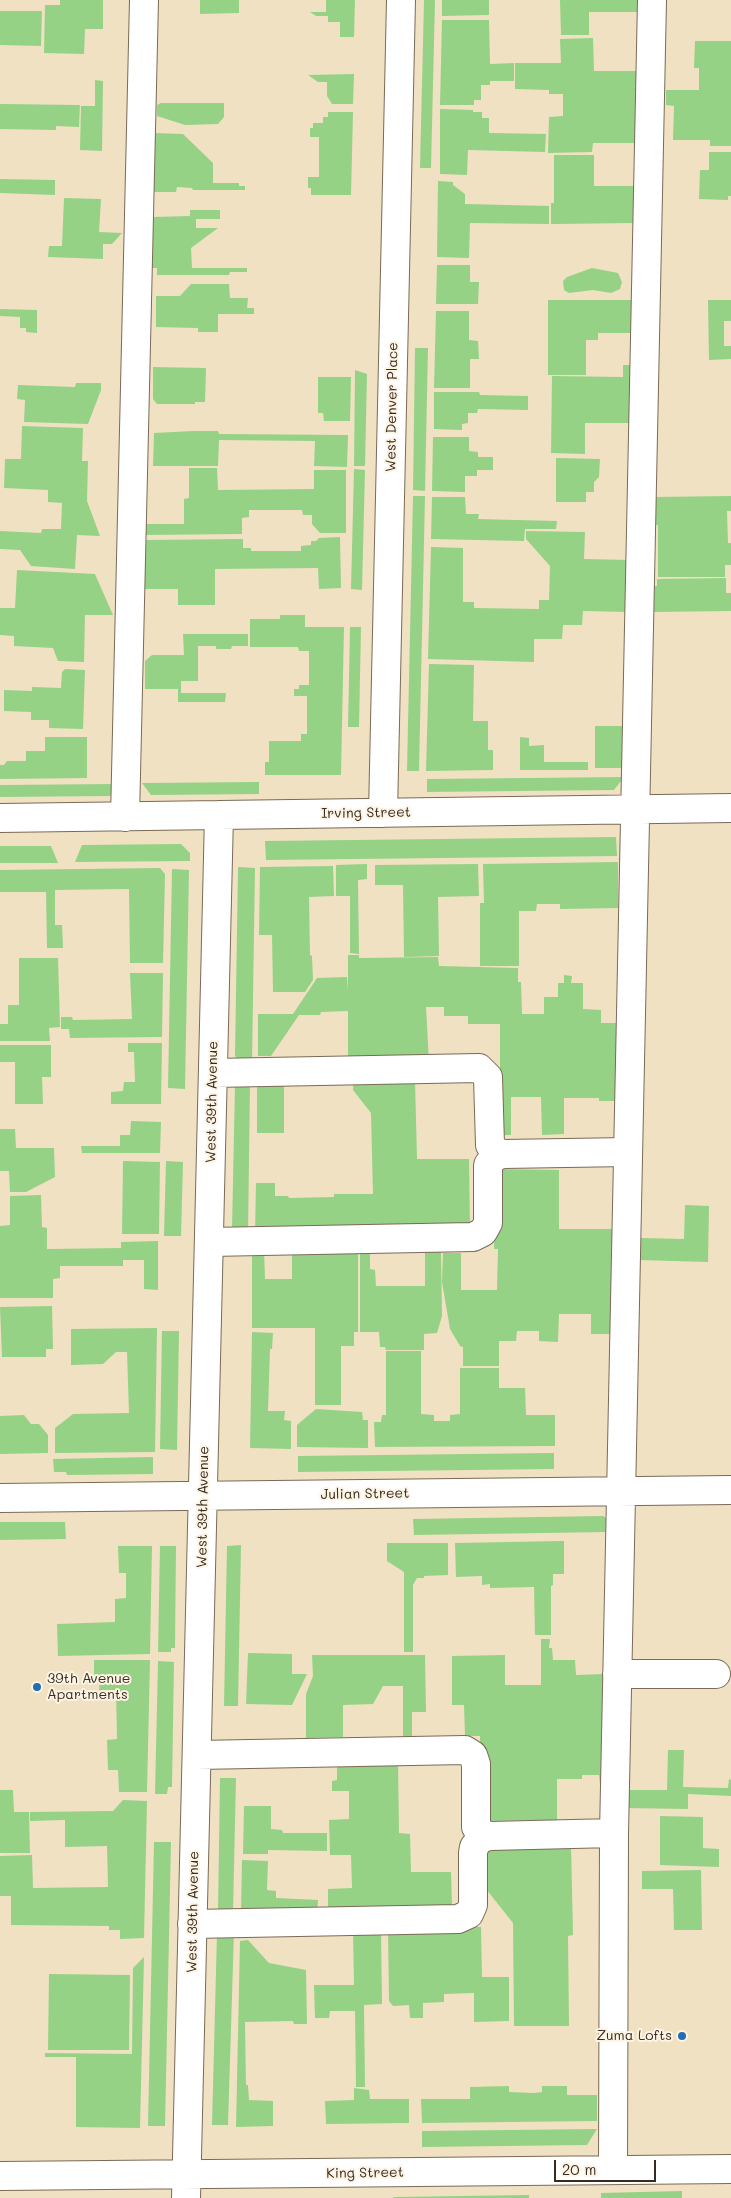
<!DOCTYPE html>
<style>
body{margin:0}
#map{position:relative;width:731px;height:2198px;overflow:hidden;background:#f0e1c2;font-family:Mali,sans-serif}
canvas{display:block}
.scale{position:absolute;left:554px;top:2160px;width:102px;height:22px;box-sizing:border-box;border:2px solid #3b2a1e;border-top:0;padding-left:6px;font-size:15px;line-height:18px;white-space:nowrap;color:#3b2a1e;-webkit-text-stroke:4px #fcf5e5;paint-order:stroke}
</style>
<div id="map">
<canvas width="731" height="2198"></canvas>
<div class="scale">20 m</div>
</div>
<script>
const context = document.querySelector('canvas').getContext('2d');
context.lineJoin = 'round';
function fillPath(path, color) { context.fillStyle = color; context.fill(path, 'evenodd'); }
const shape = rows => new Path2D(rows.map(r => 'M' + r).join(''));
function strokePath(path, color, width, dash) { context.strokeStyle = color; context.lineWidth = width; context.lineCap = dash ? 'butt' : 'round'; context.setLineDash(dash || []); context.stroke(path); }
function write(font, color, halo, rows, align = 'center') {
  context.font = font + ' Mali,sans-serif'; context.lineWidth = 4; context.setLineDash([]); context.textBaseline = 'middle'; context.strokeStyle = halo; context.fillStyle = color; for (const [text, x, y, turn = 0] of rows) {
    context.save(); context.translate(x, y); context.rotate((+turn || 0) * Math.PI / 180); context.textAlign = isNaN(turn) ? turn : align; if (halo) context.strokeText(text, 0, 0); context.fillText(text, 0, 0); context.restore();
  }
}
fillPath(shape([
 [60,0,103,0,103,29,85,29,84,54,44,53,45,5,60,5],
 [200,0,239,0,239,13,200,14],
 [326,0,355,0,354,37,340,37,340,22,328,22,328,16,316,16,310,12,326,12],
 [424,0,435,0,431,168,420,168],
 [442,0,489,0,489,15,442,16],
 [560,0,639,0,639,12,589,12,589,35,561,35],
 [0,11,42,11,41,46,0,45],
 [442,20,489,20,490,64,514,63,514,81,490,81,490,85,481,85,481,100,474,100,474,105,440,105],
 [593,38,594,71,638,71,637,143,593,143,592,152,548,153,549,117,563,116,563,94,549,94,549,90,515,89,515,63,561,63,560,39],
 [695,41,731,41,731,146,710,146,710,140,673,140,674,106,666,105,666,90,699,90,699,68,694,68],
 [354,74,353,104,332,104,327,96,327,82,318,82,308,75],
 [95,80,103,81,102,151,80,150,81,106,95,106],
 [161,103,224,103,224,117,218,124,185,125,157,116,157,105],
 [0,104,80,105,79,127,56,126,56,130,0,129],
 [440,109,473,110,473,112,482,112,482,118,489,118,489,133,546,134,545,152,468,150,467,175,440,174],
 [328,112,353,112,351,195,311,195,311,188,308,188,308,177,319,177,319,137,310,137,310,128,313,128,313,123,323,123,323,117,328,117],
 [154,133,183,134,213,163,213,183,239,183,239,186,245,186,245,190,193,190,192,188,177,187,176,192,154,192],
 [709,152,731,152,731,196,728,196,728,200,699,199,700,170,709,170],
 [554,155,594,155,594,186,636,186,635,223,551,224,551,203,554,203],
 [0,179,55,180,55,195,0,193],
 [438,181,453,182,453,185,465,194,465,204,549,206,549,224,470,223,469,258,437,257],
 [64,198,101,199,99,232,122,233,112,244,103,244,103,259,48,257,49,246,62,246],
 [190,210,220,210,220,219,196,219,196,228,218,228,191,248,192,268,247,268,247,272,230,272,229,275,157,275,157,268,152,268,153,217,190,216],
 [437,265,470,265,470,282,479,282,478,304,436,304],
 [592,268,618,273,622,282,620,289,611,293,593,290,569,293,564,290,563,281,567,277],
 [191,284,229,284,230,298,248,298,247,308,254,308,254,314,218,314,218,332,198,332,198,328,156,327,156,296,180,296],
 [548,300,634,300,633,333,598,333,598,340,586,340,586,375,548,375],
 [708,300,731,300,731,321,724,321,724,346,731,346,731,359,709,360],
 [0,309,37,310,37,333,26,332,26,328,20,328,20,317,0,316],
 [436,311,469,311,469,340,478,341,479,359,470,359,470,388,434,388],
 [415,348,428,348,425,491,413,490],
 [623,365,633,365,632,423,585,423,585,454,551,453,552,376,623,377],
 [153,367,206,368,205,402,195,402,195,404,157,404,153,399],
 [355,370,367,374,365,466,354,466],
 [318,377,351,377,350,421,324,421,323,413,318,413],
 [76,383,101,383,101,390,88,424,24,422,25,400,17,399,18,385,75,387],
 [434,392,479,392,480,395,528,396,528,410,478,409,477,413,468,413,468,423,462,424,462,430,434,429],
 [22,426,83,428,82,461,88,461,87,501,100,536,77,535,75,569,31,566,20,550,0,549,0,531,41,533,42,529,61,529,62,503,48,502,48,490,4,488,5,459,21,459],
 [193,431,218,431,219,434,348,435,347,467,314,466,315,441,219,440,218,466,153,466,154,433],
 [433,437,469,437,469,451,478,452,478,457,493,457,493,470,477,470,477,476,465,476,465,492,432,491],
 [556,458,600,459,599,477,594,482,594,492,586,492,586,502,556,502],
 [189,468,217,468,218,490,314,489,314,470,346,470,346,533,320,533,312,524,312,515,303,515,302,510,249,510,249,517,242,518,242,534,144,535,145,524,184,524,184,499,189,498],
 [354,469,365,470,362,590,351,589],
 [413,496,425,496,419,771,407,771],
 [731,496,731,511,727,511,728,543,731,543,731,565,725,565,725,577,658,577,658,525,653,525,653,497],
 [432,497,465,497,466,514,479,514,478,519,557,521,556,529,525,529,524,541,431,539],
 [526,531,585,532,584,559,629,560,628,612,583,611,582,625,563,625,562,639,534,639,534,662,428,659,431,547,463,548,463,602,474,602,474,608,539,609,539,600,549,600,550,566,526,539],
 [340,537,341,588,319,589,318,568,215,569,215,605,178,605,178,589,143,589,144,540,243,539,243,548,251,548,251,551,301,551,301,546,311,545,311,541,316,541,319,538],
 [17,570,95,574,113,615,85,615,84,662,58,661,53,648,14,646,14,636,0,635,0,608,15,608],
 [726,578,726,593,731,593,731,611,654,612,653,586,657,586,657,579],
 [280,615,305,615,305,627,344,627,341,775,265,775,265,762,269,762,269,741,301,741,301,734,307,734,307,696,294,696,294,689,299,689,299,685,309,685,309,651,299,651,298,647,250,647,250,619,280,619],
 [350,627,361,627,359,727,348,727],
 [183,634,248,634,248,646,232,646,231,649,216,649,216,646,198,646,198,681,181,681,181,693,226,693,225,702,178,702,178,689,145,689,145,661,152,655,184,655],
 [429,664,474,665,473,721,488,721,488,750,493,750,493,770,426,771],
 [65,669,85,670,83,729,49,728,49,720,31,720,31,712,4,711,4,690,32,691,32,687,61,688,62,672],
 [595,726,626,726,625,768,595,768],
 [45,737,87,737,87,778,0,779,0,765,4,765,7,761,26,761,26,751,45,751],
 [520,737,529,738,529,746,544,745,544,762,588,762,588,770,520,770],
 [624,777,614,790,427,792,427,779],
 [259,782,259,794,151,795,142,783],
 [116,784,110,796,0,797,0,785],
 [616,837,617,856,266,860,265,841],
 [181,844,190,853,190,861,75,862,82,845],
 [0,846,51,846,58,863,0,863],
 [618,862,618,908,560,909,560,904,537,904,536,911,519,911,519,966,480,966,480,903,484,903,483,864],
 [367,864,367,879,358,880,359,954,350,953,350,896,336,896,336,865],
 [478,864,479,896,438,897,439,956,404,957,403,885,375,885,375,865],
 [333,866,334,896,309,897,310,955,312,956,313,980,305,992,273,992,272,935,259,935,260,867],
 [238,867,255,868,252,1062,241,1062,235,1056],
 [160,868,165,874,163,963,130,963,129,889,55,890,55,925,62,925,63,948,47,948,46,892,0,892,0,870],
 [172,869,189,870,185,1089,168,1088],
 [348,955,359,955,359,958,438,957,439,966,518,968,518,982,521,982,522,1014,544,1014,544,997,558,997,558,983,564,983,564,975,572,976,571,983,583,983,583,1009,601,1010,601,1023,617,1023,616,1101,599,1101,599,1098,564,1098,564,1134,542,1135,541,1097,511,1097,511,1135,500,1135,500,1024,468,1024,468,1016,444,1016,444,1007,426,1007,429,1062,348,1062,348,1011,321,1012,320,1015,299,1015,271,1056,258,1056,258,1014,293,1014,317,978,347,977,348,991],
 [19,958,58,958,60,1027,49,1028,50,1041,0,1041,0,1024,8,1024,8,1005,19,1005],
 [130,973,163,973,162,1037,70,1038,69,1029,61,1029,61,1017,72,1017,73,1020,132,1019],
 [128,1043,162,1043,161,1104,111,1104,111,1092,123,1091,124,1082,135,1082,134,1052,128,1052],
 [0,1045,51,1045,51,1077,42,1077,43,1104,15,1104,15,1062,0,1062],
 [257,1080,284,1080,284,1133,257,1133],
 [415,1080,417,1159,469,1159,470,1231,255,1236,256,1183,275,1183,275,1196,288,1196,289,1198,334,1197,334,1194,373,1194,371,1113,353,1090,353,1081],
 [241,1082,250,1083,248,1235,232,1228,235,1086],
 [131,1121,161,1122,160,1153,82,1153,81,1146,120,1146,120,1135,130,1135],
 [0,1129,15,1129,16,1148,54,1148,55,1177,26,1192,10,1192,9,1171,0,1171],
 [123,1161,160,1162,159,1234,122,1234],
 [166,1161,183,1162,181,1236,164,1236],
 [495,1169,559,1170,559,1229,614,1229,613,1334,591,1334,591,1314,559,1314,558,1342,539,1341,539,1331,517,1331,516,1341,499,1341,499,1366,463,1366,463,1347,460,1346,450,1329,442,1282,443,1253,461,1253,461,1290,497,1290,498,1249,494,1249],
 [41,1195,42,1227,47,1228,47,1249,121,1248,121,1242,158,1241,158,1290,144,1289,144,1260,123,1260,123,1266,60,1266,60,1278,53,1279,53,1298,0,1298,0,1226,10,1225,10,1196],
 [685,1205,709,1206,708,1262,639,1260,640,1238,684,1239],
 [292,1249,358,1249,358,1332,354,1332,354,1346,341,1346,341,1405,315,1405,315,1328,252,1328,252,1250,264,1250,265,1279,292,1279],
 [360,1250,370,1250,370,1269,375,1270,376,1286,425,1286,425,1252,441,1252,442,1316,437,1333,424,1334,424,1350,386,1350,385,1347,380,1347,379,1332,360,1332],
 [52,1306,53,1349,46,1349,46,1357,2,1357,0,1307],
 [157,1328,155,1452,55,1453,55,1428,73,1414,129,1413,127,1352,116,1352,103,1364,71,1365,71,1329],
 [162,1331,179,1331,177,1450,160,1449],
 [252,1332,273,1333,272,1349,270,1349,268,1411,285,1411,284,1420,291,1421,291,1449,250,1448],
 [386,1351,421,1351,421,1414,434,1415,434,1421,450,1421,450,1415,460,1414,460,1368,499,1368,499,1388,525,1388,526,1415,555,1415,555,1446,375,1447,374,1422,381,1422,382,1415,386,1415],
 [316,1409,362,1412,363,1420,368,1420,368,1448,297,1447,297,1425],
 [24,1415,31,1424,39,1424,48,1435,48,1453,0,1454,0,1416],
 [554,1453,554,1469,298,1472,298,1456],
 [153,1457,153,1474,67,1475,66,1472,54,1472,53,1459],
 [603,1516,608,1519,608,1532,414,1535,413,1519],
 [0,1522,65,1522,66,1539,0,1540],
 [564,1541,564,1574,553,1574,553,1585,551,1586,551,1635,535,1635,534,1587,490,1588,490,1584,482,1585,482,1576,456,1577,455,1543],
 [387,1543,448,1543,448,1575,424,1576,424,1578,417,1578,413,1585,413,1652,404,1652,404,1572,387,1561],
 [241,1545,238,1706,224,1706,227,1546],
 [118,1546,152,1546,150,1654,58,1656,57,1624,115,1622,115,1599,126,1598,126,1573,119,1573],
 [160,1546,176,1546,175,1648,171,1648,171,1652,158,1652],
 [541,1639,550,1639,549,1648,552,1648,553,1660,575,1660,576,1675,604,1674,605,1785,600,1785,599,1775,582,1775,582,1779,557,1779,557,1820,480,1821,480,1736,465,1736,464,1705,452,1705,452,1656,505,1655,505,1685,541,1685],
 [248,1653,292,1654,292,1674,307,1674,292,1705,246,1704],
 [312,1655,425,1655,426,1712,412,1712,412,1737,403,1738,403,1686,383,1686,373,1704,343,1705,343,1737,306,1738,306,1694,313,1676],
 [94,1660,150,1660,147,1792,119,1792,118,1770,108,1770,107,1740,117,1739,116,1690,99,1690,100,1682,94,1682],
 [158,1661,174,1662,172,1787,168,1787,167,1794,155,1794],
 [668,1750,684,1750,683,1787,728,1788,729,1779,731,1780,731,1796,688,1794,688,1809,625,1808,625,1790,667,1790],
 [398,1761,399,1833,410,1834,411,1872,451,1872,452,1906,328,1908,328,1889,352,1888,351,1855,330,1855,329,1820,349,1819,349,1791,332,1791,332,1781,337,1780,337,1762],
 [220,1778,236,1778,233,1912,218,1912],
 [0,1790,13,1790,14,1812,29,1812,30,1853,0,1853],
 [123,1800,147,1801,144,1938,120,1939,120,1930,109,1930,109,1926,11,1925,11,1896,0,1896,0,1856,32,1855,33,1888,108,1887,107,1846,65,1847,65,1820,30,1821,30,1812,113,1811],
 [244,1806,271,1806,271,1829,282,1830,283,1833,327,1833,327,1851,268,1850,268,1854,243,1854],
 [660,1816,703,1817,703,1848,719,1849,719,1867,660,1865],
 [154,1842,171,1842,165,2126,148,2126],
 [571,1845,573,1935,568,1936,569,2026,514,2026,513,1923,486,1889,485,1846],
 [242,1860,268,1861,267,1890,276,1891,276,1898,318,1900,317,1914,241,1911],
 [701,1870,702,1930,674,1930,673,1889,642,1889,642,1871],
 [481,1927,482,1977,509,1977,509,2021,474,2022,474,1993,444,1994,444,2002,423,2003,423,2018,410,2018,409,2005,393,2006,389,2001,388,1928],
 [353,1929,381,1929,382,2004,364,2005,365,2087,356,2087,355,2011,330,2011,329,2018,315,2018,314,1985,354,1985],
 [234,1931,228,2125,212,2125,217,1933],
 [248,1940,269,1963,306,1970,307,2024,294,2024,293,2021,245,2022,246,2085,248,2085,249,2100,273,2101,273,2126,236,2127,240,1941],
 [144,1957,140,2128,76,2127,76,2057,45,2057,45,2053,132,2054,133,1968],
 [49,1974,130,1975,129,2050,48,2050],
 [509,2086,509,2092,534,2093,542,2092,542,2086,567,2086,567,2095,597,2095,597,2121,422,2123,421,2099,470,2099,470,2087],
 [354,2088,369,2090,370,2099,409,2099,409,2123,326,2124,325,2101,354,2100],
 [597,2129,587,2145,422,2147,422,2131],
 [682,2191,682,2198,601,2198,601,2193],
 [529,2195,529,2198,393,2198,394,2197]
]), '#95d286');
const minor = shape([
 [383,813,401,0],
 [125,817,144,0],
 [0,818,731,808],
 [213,1073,479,1068,488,1077,490,1145,497,1152,503,1154],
 [209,1242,473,1237,483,1232,488,1223,488,1165,494,1157,503,1154,628,1152],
 [0,1498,731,1490],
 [617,1674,716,1674],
 [197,1755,465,1750,473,1755,476,1764,476,1827,483,1834,490,1836],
 [192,1924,458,1919,469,1914,473,1905,473,1853,474,1847,481,1838,490,1836,614,1833],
 [613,2170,614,1833,652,0],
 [0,2176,731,2169],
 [186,2198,219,815]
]);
strokePath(minor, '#7a6a57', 30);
strokePath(minor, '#fff', 28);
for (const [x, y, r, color] of [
 [37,1687,5,"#1f6fb2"],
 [682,2036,5,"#1f6fb2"]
]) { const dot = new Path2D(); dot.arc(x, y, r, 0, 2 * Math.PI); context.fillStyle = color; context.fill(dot); strokePath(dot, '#fcf5e5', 2); }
write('14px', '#3b2a1e', '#fcf5e5', [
 ["West Denver Place",392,407,-89],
 ["Irving Street",366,813,-1],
 ["West 39th Avenue",212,1102,-89],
 ["Julian Street",365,1494,-1],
 ["West 39th Avenue",203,1507,-89],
 ["West 39th Avenue",193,1912,-89],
 ["King Street",365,2173,-1]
]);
write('14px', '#3b2a1e', '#fcf5e5', [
 ["39th Avenue",47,1679],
 ["Apartments",47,1695],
 ["Zuma Lofts",672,2036,"right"]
], 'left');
</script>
